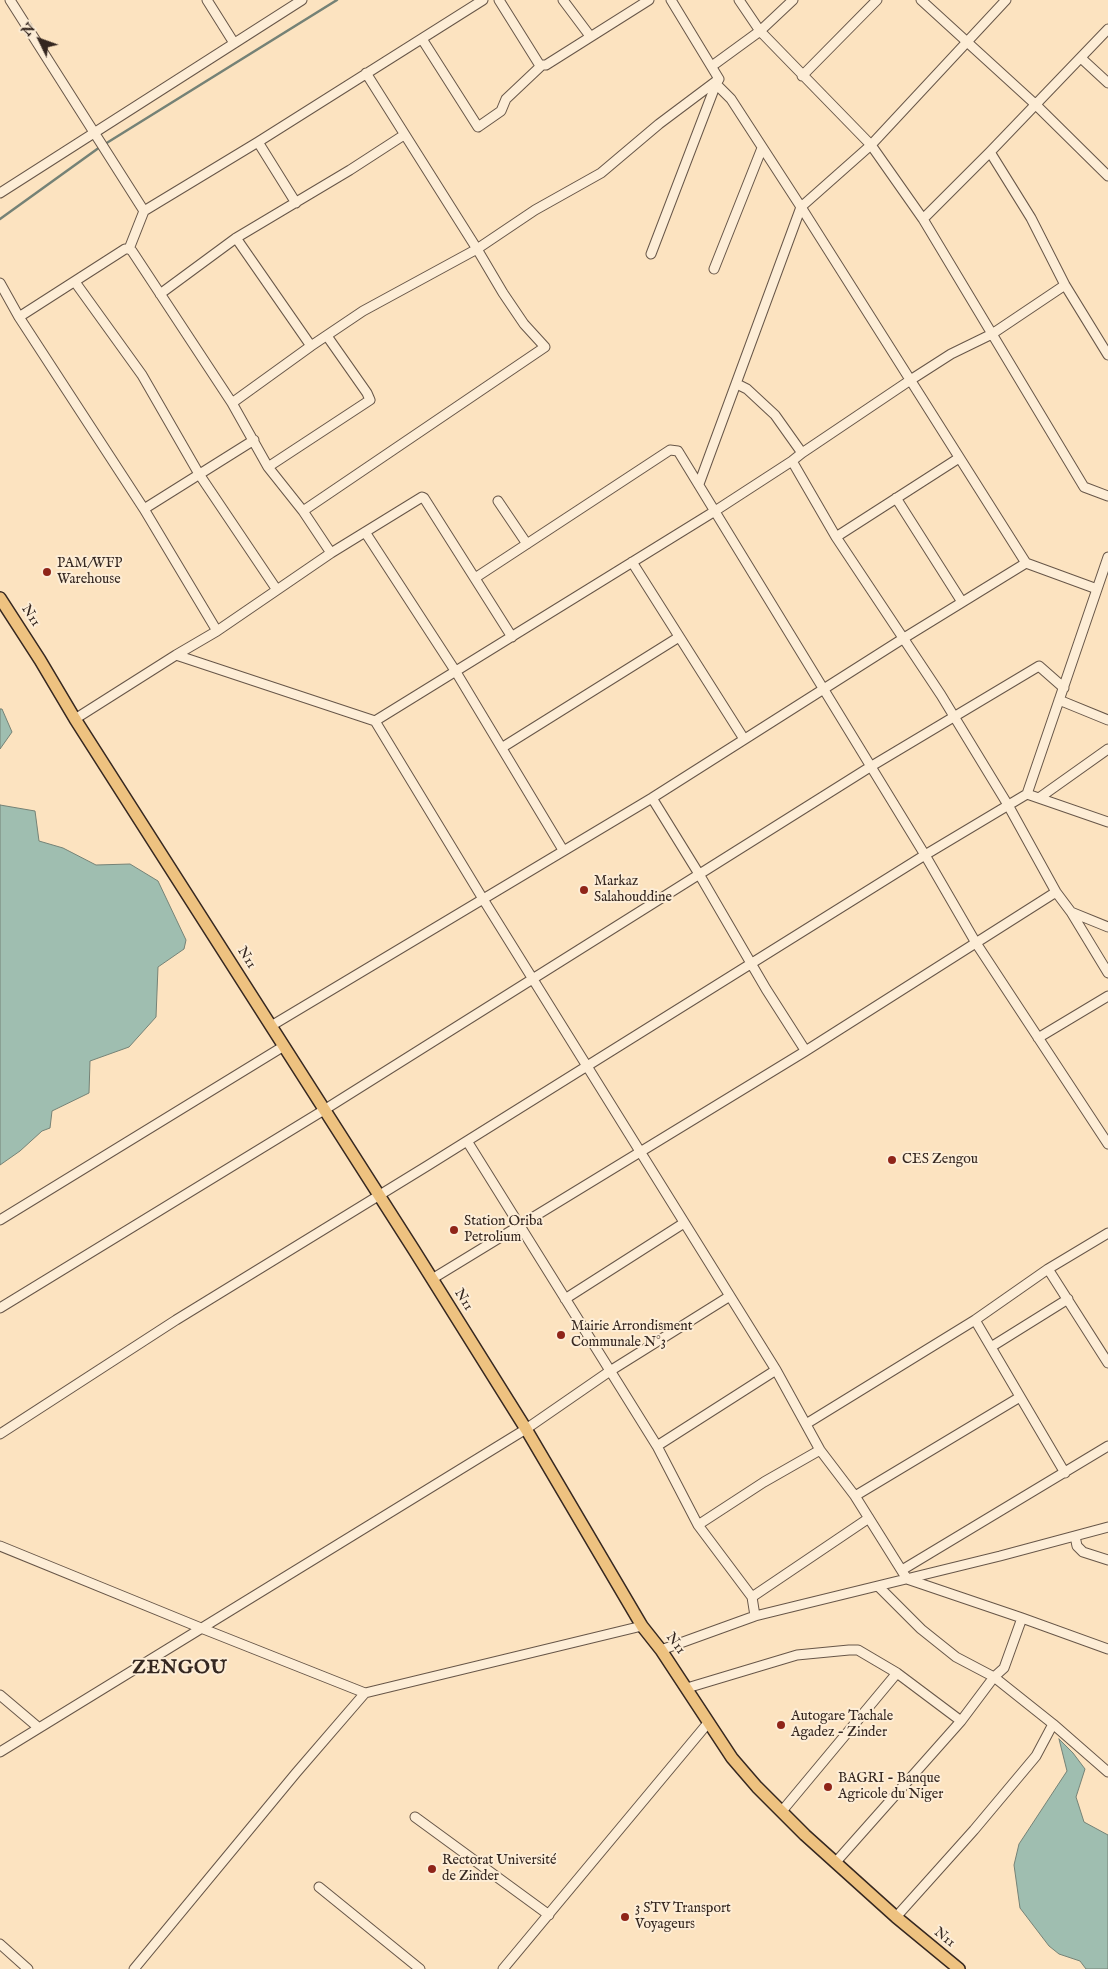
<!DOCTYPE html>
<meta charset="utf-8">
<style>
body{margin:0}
#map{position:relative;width:1108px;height:1969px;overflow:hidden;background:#fce3c0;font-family:"IM FELL English",serif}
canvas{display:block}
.north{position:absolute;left:15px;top:15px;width:50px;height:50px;-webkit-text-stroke:4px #fdedd6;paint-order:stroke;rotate:312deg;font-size:14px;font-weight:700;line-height:20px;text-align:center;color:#352720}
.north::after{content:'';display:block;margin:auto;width:18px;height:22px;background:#352720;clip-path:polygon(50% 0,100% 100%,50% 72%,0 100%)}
</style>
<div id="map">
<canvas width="1108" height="1969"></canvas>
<div class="north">N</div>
</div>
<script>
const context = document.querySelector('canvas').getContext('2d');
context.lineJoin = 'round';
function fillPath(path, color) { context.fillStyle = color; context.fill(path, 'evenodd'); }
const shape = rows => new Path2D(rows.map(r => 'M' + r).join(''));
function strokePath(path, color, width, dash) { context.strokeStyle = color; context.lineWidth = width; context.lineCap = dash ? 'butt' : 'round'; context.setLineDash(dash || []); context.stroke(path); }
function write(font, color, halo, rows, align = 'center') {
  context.font = font + ' "IM FELL English",serif'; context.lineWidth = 4; context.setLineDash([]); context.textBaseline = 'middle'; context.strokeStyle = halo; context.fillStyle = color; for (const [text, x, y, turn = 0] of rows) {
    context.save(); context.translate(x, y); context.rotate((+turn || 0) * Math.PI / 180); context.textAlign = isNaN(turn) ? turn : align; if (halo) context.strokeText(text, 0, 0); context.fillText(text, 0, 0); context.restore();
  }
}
const water = shape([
 [0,709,2,709,12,732,0,749,0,709],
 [0,805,35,811,39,841,63,848,96,865,130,864,158,881,186,940,184,949,158,967,156,1017,129,1047,90,1061,89,1093,52,1111,50,1128,42,1131,20,1151,0,1165,0,805],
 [1059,1739,1073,1753,1085,1769,1076,1797,1084,1822,1108,1835,1108,1969,1086,1969,1080,1961,1059,1954,1049,1946,1020,1908,1014,1865,1019,1844,1067,1771,1059,1739]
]);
fillPath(water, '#9fbeb0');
strokePath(water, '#758276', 1);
strokePath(shape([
 [105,144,337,0],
 [0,219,100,147]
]), '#758276', 2.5);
const minor = shape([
 [10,0,144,211,129,249],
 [207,0,234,43],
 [499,0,539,64,542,65,546,65,649,0],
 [563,0,590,36],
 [671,0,719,79,716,84,731,99,801,207,1026,563,1097,589],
 [739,0,760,31,871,145,923,219,1084,487,1108,496],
 [921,0,1035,104,1108,176],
 [422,39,478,127,501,111,506,99,542,65],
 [1081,58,1108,83],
 [712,66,760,31,793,0],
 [802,76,877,0],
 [258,142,296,203],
 [990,152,1031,218,1065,285,1108,355],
 [0,193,302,0],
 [144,211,258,142,483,0],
 [923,219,990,152,1108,29],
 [236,238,311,346],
 [129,249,132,251,232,403,268,467,303,511,331,553],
 [651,254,716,84],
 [714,269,762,148],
 [75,282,142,375,199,474,277,590],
 [0,283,19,317,144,509,217,631],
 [160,294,236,238,350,170,404,135],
 [19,317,125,249,129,249],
 [737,384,747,389,775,415,802,453],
 [232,403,311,346,363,311,477,249,535,210,601,173,659,124,719,79],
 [792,461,836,537,941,695,1008,805,1056,892,1071,912,1108,973],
 [268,467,370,400,367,393,327,336],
 [699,484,801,207,871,145,1006,0],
 [896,498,962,602],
 [498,501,527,544],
 [144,509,254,440],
 [303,511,545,347,524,324,503,293,477,249,366,73],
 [365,532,456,672,563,850],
 [836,537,959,458],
 [632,562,744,739],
 [475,578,670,450,678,451,925,855,976,943,1108,1144],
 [176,655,375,721,483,899,776,1370,820,1450,855,1496,907,1579,1022,1618,1108,1649],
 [1059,700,1108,720],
 [75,719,176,655,217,631,331,553,422,497,424,498,512,637],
 [375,721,715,511,792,461,802,453,912,379,951,354,992,334,1065,285],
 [503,747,679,637],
 [1027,794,1108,822],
 [652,798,699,874,766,989,805,1050],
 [1039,798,1108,749],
 [1071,912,1108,927],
 [271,1026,652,798,904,638,1026,563],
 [1038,1038,1108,996],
 [467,1141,657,1446,698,1525,752,1597,755,1616],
 [0,1220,284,1046],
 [1048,1269,1108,1363],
 [432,1279,804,1052,1056,892],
 [565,1299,684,1223],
 [0,1308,324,1110,870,767,1039,666,1064,688],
 [975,1320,1065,1473],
 [991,1347,1068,1299],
 [806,1424,975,1320,1048,1269,1108,1233],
 [0,1434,176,1320,427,1166,925,855,1027,794,1108,557],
 [657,1446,776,1370],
 [855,1496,1020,1397],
 [698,1525,764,1482,820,1450],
 [1075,1536,1077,1546,1083,1552,1108,1560],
 [0,1546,201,1628,365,1693,642,1626],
 [902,1570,1108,1446],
 [878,1586,921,1629,956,1657,994,1677,1053,1724,1108,1772],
 [752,1597,869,1518],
 [661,1650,755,1616,1000,1556,1108,1527],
 [687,1688,797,1655,849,1650,858,1650,897,1673],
 [0,1695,39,1728],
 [0,1752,526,1429,610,1371,730,1296],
 [782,1811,897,1673,961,1721],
 [415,1817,549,1915],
 [835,1863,961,1721,994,1677,1004,1668,1022,1618],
 [319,1887,420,1969],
 [896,1917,974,1830,1036,1756,1053,1724],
 [0,1944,28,1969],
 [134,1969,296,1773,365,1693],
 [503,1969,708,1723]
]);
const major = shape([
 [0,598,40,660,75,719,414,1250,526,1429,642,1626,661,1650,732,1758,757,1787,805,1835,896,1917,959,1969]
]);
strokePath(minor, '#675648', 11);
strokePath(major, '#352720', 14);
strokePath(minor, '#fdedd6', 9);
strokePath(major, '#eec280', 11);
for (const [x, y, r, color] of [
 [47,572,5,"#8f2418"],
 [584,890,5,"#8f2418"],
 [892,1160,5,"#8f2418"],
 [454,1230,5,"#8f2418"],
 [561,1335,5,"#8f2418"],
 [781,1725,5,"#8f2418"],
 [828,1787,5,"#8f2418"],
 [432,1869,5,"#8f2418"],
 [625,1917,5,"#8f2418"]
]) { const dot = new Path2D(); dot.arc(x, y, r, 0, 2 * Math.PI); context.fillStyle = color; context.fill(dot); strokePath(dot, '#fdedd6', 2); }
write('14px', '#352720', '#fdedd6', [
 ["PAM/WFP",57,564],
 ["Warehouse",57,580],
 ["Markaz",594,882],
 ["Salahouddine",594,898],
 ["CES Zengou",902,1160],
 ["Station Oriba",464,1222],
 ["Petrolium",464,1238],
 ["Mairie Arrondisment",571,1327],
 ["Communale N°3",571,1343],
 ["Autogare Tachale",791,1717],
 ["Agadez - Zinder",791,1733],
 ["BAGRI - Banque",838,1779],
 ["Agricole du Niger",838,1795],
 ["Rectorat Université",442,1861],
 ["de Zinder",442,1877],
 ["3 STV Transport",635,1909],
 ["Voyageurs",635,1925]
], 'left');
write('14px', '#352720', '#fdedd6', [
 ["N11",30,616,57],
 ["N11",246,958,58],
 ["N11",463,1300,58],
 ["N11",675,1644,54],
 ["N11",944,1938,39]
]);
context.letterSpacing = '1px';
write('bold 19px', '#352720', '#fdedd6', [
 ["ZENGOU",180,1669]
]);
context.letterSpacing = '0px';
</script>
